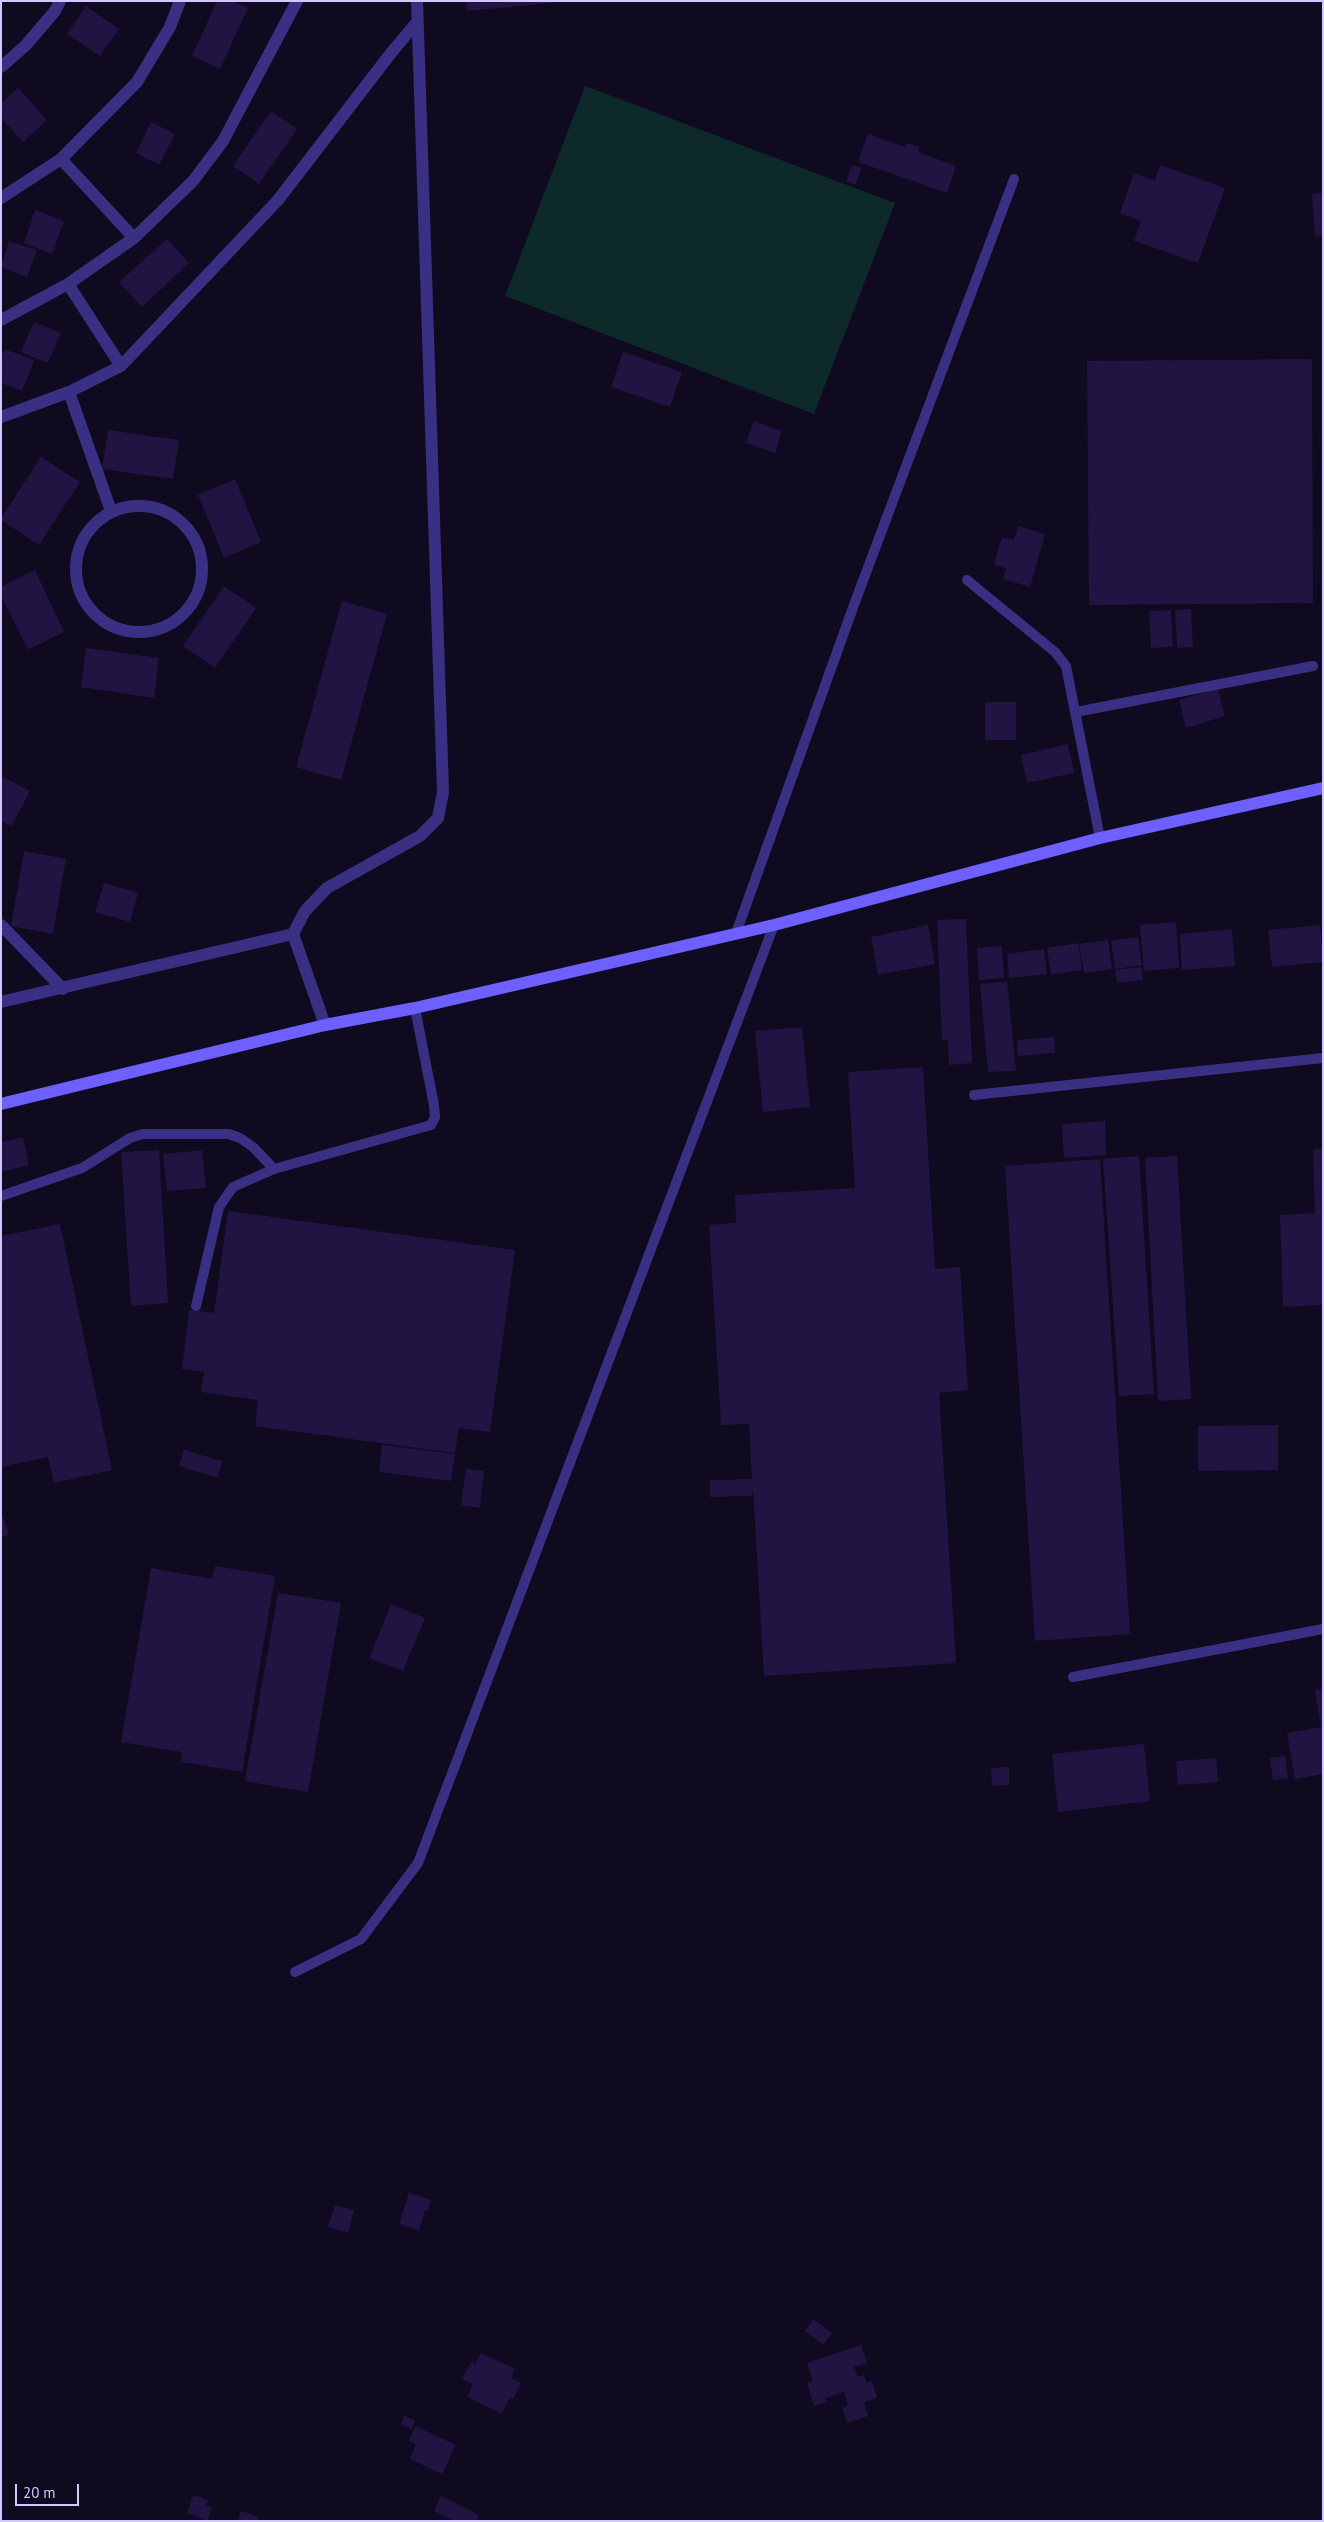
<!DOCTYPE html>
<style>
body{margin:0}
#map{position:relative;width:1324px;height:2522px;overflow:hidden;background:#0f0a1f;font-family:"PT Sans",sans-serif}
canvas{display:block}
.frame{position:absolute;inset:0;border:2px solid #d2c8ff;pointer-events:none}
.scale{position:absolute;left:15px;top:2484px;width:64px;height:22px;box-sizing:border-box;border:2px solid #d2c8ff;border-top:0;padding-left:6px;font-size:15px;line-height:18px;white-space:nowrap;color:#d2c8ff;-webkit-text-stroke:4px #0f0a1f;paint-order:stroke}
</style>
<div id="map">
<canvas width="1324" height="2522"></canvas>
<div class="frame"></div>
<div class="scale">20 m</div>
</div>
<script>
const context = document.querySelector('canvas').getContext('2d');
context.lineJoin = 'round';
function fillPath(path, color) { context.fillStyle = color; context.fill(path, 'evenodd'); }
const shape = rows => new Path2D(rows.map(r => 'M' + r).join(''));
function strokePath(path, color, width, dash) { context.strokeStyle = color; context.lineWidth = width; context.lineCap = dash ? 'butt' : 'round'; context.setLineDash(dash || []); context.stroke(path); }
fillPath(shape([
 [585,86,895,203,814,414,505,296]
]), '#0d292a');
fillPath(shape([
 [217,1,232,1,248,8,220,69,192,56],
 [466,1,551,1,551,3,467,11],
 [86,6,119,29,100,56,67,34],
 [18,88,47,120,23,142,1,118,1,103],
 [271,111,297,129,259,184,233,166],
 [151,122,175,134,159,165,136,153],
 [868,134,905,147,907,143,920,147,918,152,956,166,947,193,858,162],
 [852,165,862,168,855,185,846,181],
 [1160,165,1225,188,1198,263,1134,241,1141,221,1120,213,1134,173,1155,181],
 [1323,193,1323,235,1315,236,1312,194],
 [35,210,64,221,52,254,24,243],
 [167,239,189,263,142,307,119,282],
 [9,241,37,250,27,277,1,267],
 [34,322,61,333,48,363,21,352],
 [5,349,34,360,22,391,1,383,1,357],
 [623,352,682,372,670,407,611,387],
 [1312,359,1313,603,1089,605,1087,361],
 [754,421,782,431,775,453,746,443],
 [108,430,179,440,173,479,102,469],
 [41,457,80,482,39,545,1,520,1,518],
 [235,479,261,542,224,558,198,495],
 [1018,526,1045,534,1030,587,1003,579,1006,568,994,565,1002,537,1014,540],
 [35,570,64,632,28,650,1,596,1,587],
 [224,586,256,608,215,668,183,646],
 [342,601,387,614,341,780,296,767],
 [1191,609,1193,647,1177,648,1175,610],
 [1171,610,1173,647,1151,648,1149,611],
 [86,648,159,658,154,698,81,687],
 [1218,689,1225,716,1186,728,1179,700],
 [985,702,1016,702,1016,740,985,740],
 [1068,744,1074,773,1027,783,1021,755],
 [1,776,30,791,12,826,1,821],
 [24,851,66,859,53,934,11,926],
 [104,883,138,893,130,922,95,912],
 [966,919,972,1063,949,1065,948,1040,942,1040,937,920],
 [1176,922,1179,968,1144,971,1140,925],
 [928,925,935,964,878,975,871,937],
 [1320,925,1323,962,1272,967,1268,930],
 [1232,929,1235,966,1182,970,1180,934],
 [1138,937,1142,965,1115,969,1111,941],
 [1108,940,1112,969,1084,973,1079,944],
 [1078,943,1082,970,1051,975,1047,948],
 [1002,946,1004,978,979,980,977,948],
 [1044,949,1047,974,1009,978,1007,954],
 [1141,967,1143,980,1117,983,1115,970],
 [1007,981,1016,1071,988,1072,980,984],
 [802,1027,810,1107,763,1112,755,1031],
 [1054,1037,1055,1053,1018,1056,1017,1040],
 [923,1067,935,1269,960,1267,968,1390,939,1393,956,1663,764,1676,753,1488,752,1496,710,1497,710,1480,752,1479,749,1424,721,1425,709,1225,736,1223,735,1195,855,1188,848,1072],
 [1105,1121,1106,1155,1064,1158,1062,1124],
 [23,1137,29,1165,1,1172,1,1142],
 [1323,1149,1323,1305,1283,1307,1280,1215,1315,1213,1313,1150],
 [159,1150,168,1303,131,1306,121,1152],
 [202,1150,206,1188,167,1191,163,1154],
 [1139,1156,1154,1394,1119,1396,1103,1159],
 [1177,1156,1191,1399,1158,1401,1145,1158],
 [1100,1159,1130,1634,1035,1641,1005,1166],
 [228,1211,515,1250,490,1432,459,1428,455,1453,255,1426,258,1400,201,1392,204,1372,182,1369,189,1310,214,1313],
 [60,1224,112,1470,54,1483,48,1457,1,1467,1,1236],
 [1278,1425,1278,1470,1198,1471,1198,1426],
 [382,1445,455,1454,451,1481,379,1472],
 [184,1450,222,1461,218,1478,179,1466],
 [466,1469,484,1471,480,1508,461,1505],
 [1,1511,9,1535,1,1537],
 [215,1566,275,1576,242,1772,181,1762,182,1752,121,1742,151,1568,212,1579],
 [278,1593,341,1603,308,1792,245,1781],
 [391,1604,425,1618,403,1671,369,1658],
 [1323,1689,1323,1774,1295,1779,1287,1733,1321,1727,1315,1690],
 [1144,1744,1150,1801,1058,1812,1052,1754],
 [1285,1756,1288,1778,1273,1780,1270,1758],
 [1216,1758,1218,1782,1178,1785,1176,1761],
 [1009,1767,1009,1785,992,1786,991,1768],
 [409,2193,431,2200,428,2211,425,2210,419,2231,399,2224],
 [335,2205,354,2210,348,2233,328,2227],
 [813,2319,832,2333,823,2345,805,2331],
 [861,2345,867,2363,854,2367,858,2377,864,2375,867,2383,872,2381,877,2398,864,2402,868,2416,847,2423,842,2408,848,2406,844,2392,825,2398,827,2402,814,2406,807,2383,813,2381,807,2363],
 [481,2353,515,2369,511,2378,521,2383,513,2399,510,2397,502,2414,467,2397,473,2384,462,2379,471,2362,475,2364],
 [404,2416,415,2420,412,2429,401,2425],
 [415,2426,456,2445,442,2474,410,2459,416,2444,409,2441],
 [193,2495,208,2500,206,2505,212,2508,207,2521,187,2513],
 [441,2496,479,2515,476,2521,455,2521,434,2511],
 [241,2511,258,2517,257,2521,238,2521]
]), '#211442');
strokePath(shape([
 [967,580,1055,652,1066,666,1100,838],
 [1076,712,1313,666],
 [736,933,855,602,1014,179],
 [974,1095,1323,1058],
 [1,1196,82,1168,130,1138,143,1134,229,1134,240,1138,253,1147,274,1169],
 [196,1306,219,1207,233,1187,274,1169,431,1125,435,1117,434,1105,415,1008],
 [1073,1677,1323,1629],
 [295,1972,361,1939,418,1863,774,925]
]), '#393083', 10);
strokePath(shape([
 [1,67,26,45,55,11,60,1],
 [61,159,134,238],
 [1,198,61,159,137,82,170,27,180,1],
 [68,284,121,366],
 [1,320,68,284,134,238,193,181,223,141,297,1],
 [69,392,111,511],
 [1,417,69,392,121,366,278,200,391,53,417,22],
 '76 569a63 63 0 1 1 126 0a63 63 0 1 1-126 0Z',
 [1,925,63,989],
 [1,1002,293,934],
 [325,1025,293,934,305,911,327,888,420,836,438,818,443,792,417,1]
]), '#393083', 12);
strokePath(shape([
 [1,1104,325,1025,415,1008,774,925,1100,838,1323,788]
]), '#6e5fff', 12);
</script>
